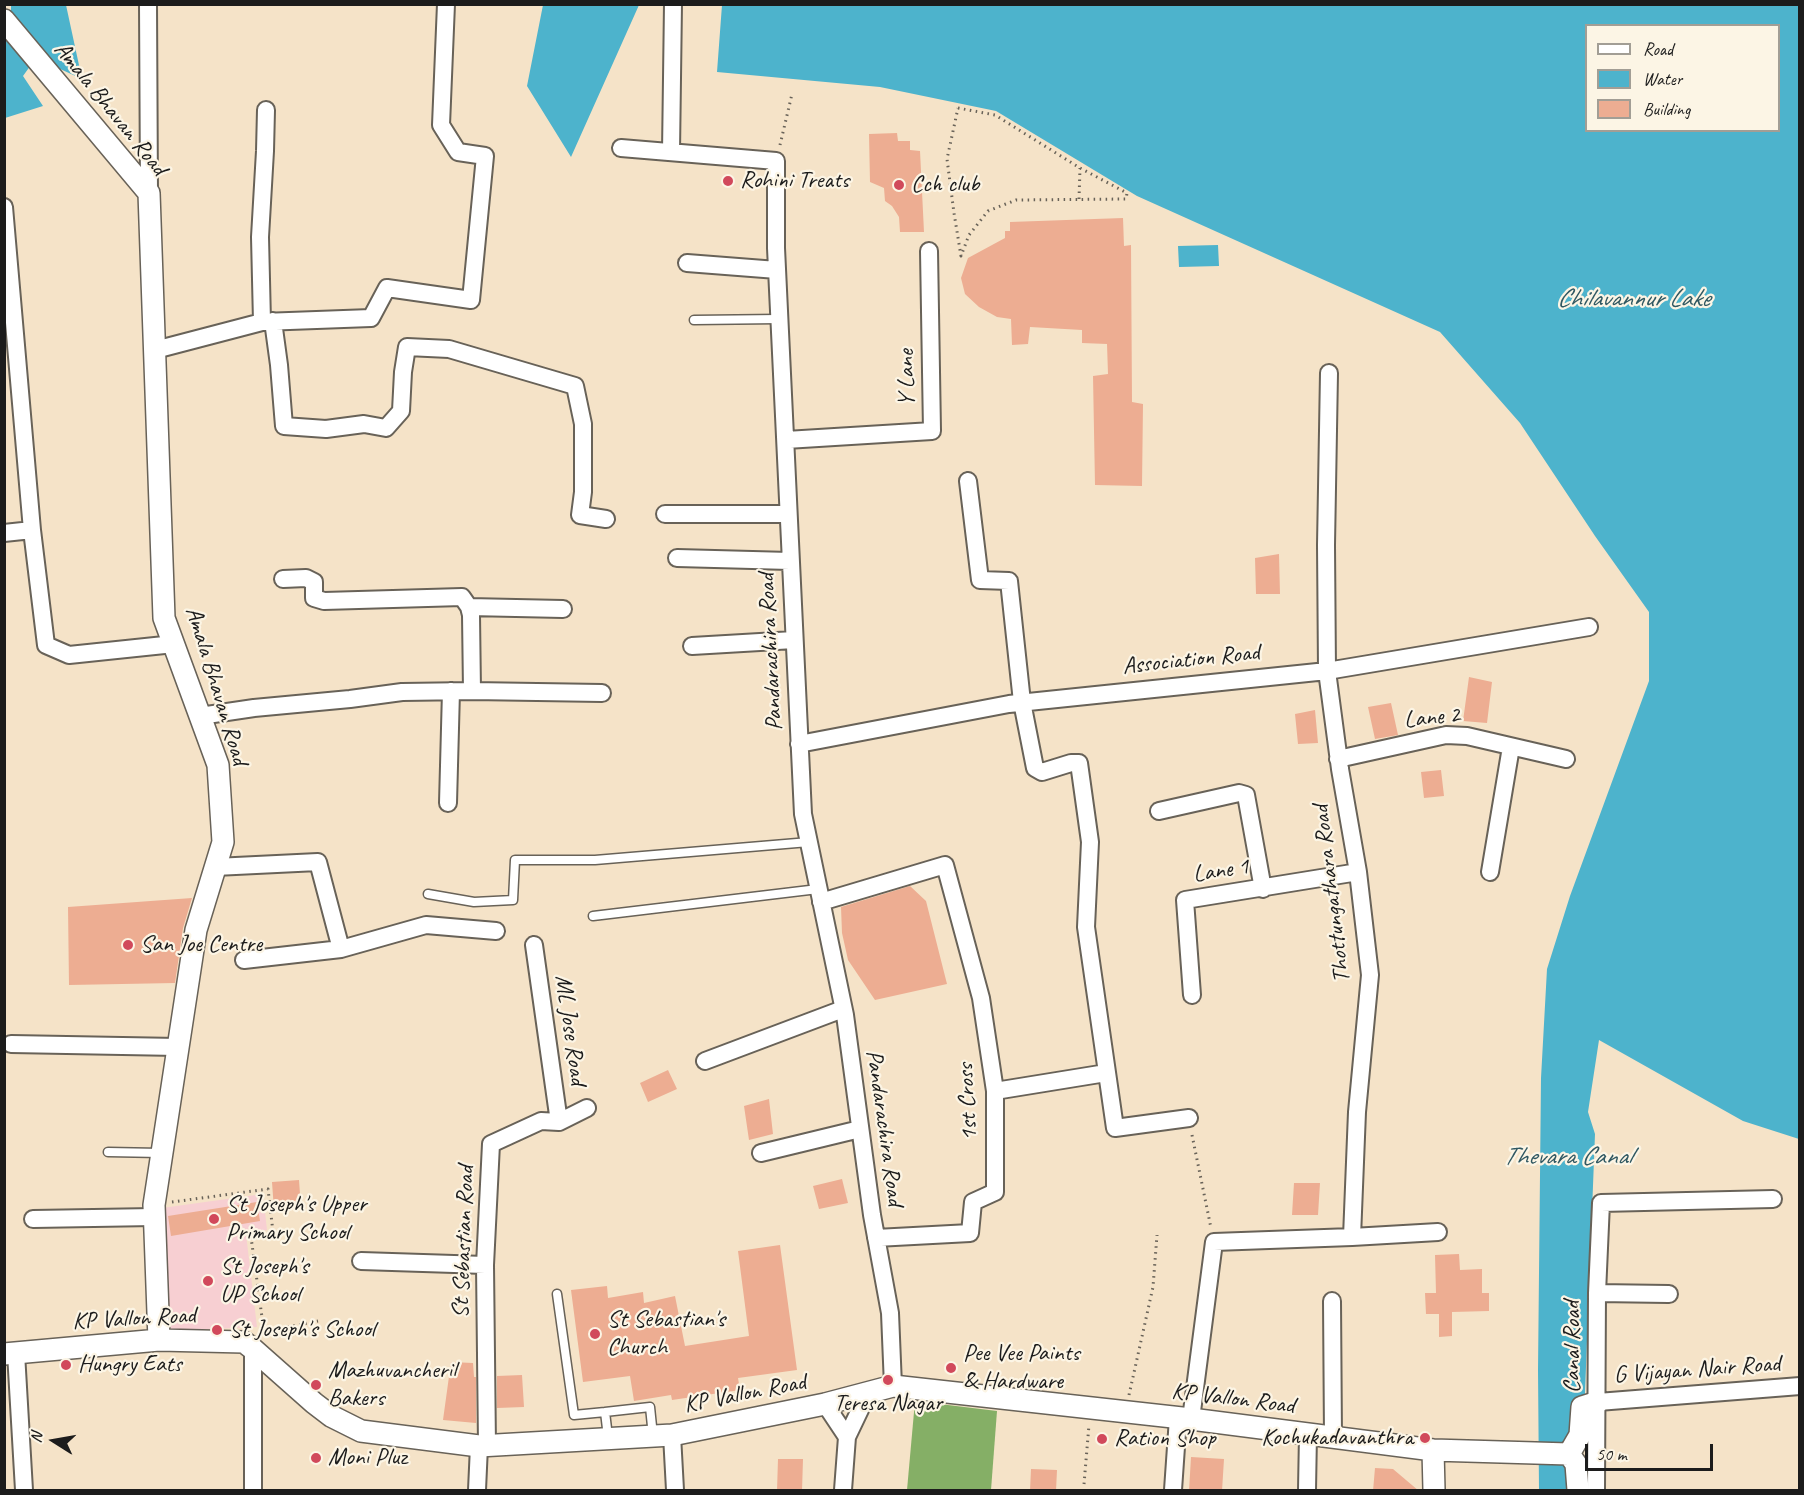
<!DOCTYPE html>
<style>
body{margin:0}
#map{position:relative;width:1804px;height:1495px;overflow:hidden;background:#f5e3c8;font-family:Caveat,sans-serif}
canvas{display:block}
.frame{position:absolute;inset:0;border:6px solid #1c1c1c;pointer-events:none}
.legend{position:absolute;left:1585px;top:24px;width:195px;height:108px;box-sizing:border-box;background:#fcf5e5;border:2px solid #a29e95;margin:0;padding:8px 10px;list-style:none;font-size:18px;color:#1c1c1c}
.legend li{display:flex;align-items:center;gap:12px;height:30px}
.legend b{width:30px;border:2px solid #a29e95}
.north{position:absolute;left:24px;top:1411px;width:60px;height:60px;-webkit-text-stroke:4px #fcf5e5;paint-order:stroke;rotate:281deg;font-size:16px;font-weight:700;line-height:24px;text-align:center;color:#1c1c1c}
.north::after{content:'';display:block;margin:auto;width:21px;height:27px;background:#1c1c1c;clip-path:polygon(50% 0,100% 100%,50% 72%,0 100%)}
.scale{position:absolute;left:1585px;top:1444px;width:128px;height:27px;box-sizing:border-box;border:3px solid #1c1c1c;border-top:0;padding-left:8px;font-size:18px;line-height:21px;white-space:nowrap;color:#1c1c1c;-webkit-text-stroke:4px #fcf5e5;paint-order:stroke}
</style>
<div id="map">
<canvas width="1804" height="1495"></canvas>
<div class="frame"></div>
<ul class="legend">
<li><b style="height:8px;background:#fff"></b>Road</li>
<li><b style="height:16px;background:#4db3cc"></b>Water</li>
<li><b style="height:16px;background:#edad92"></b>Building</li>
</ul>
<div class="north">N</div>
<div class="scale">50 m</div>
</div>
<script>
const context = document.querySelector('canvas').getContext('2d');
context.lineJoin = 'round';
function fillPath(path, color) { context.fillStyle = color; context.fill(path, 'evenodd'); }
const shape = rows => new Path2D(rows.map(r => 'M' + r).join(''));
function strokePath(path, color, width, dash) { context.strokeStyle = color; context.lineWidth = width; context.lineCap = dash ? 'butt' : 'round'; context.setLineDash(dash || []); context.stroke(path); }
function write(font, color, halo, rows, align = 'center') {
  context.font = font + ' Caveat,sans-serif'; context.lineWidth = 4.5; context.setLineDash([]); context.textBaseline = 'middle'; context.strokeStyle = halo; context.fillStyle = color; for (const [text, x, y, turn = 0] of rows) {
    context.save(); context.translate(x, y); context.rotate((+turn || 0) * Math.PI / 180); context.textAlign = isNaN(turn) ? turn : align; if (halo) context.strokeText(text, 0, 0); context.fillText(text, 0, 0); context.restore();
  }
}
fillPath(shape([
 [263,1194,267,1230,246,1234,257,1327,168,1331,162,1208]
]), '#f7cfd2');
fillPath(shape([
 [915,1401,997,1411,991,1490,907,1490]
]), '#85af66');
fillPath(shape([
 [11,5,66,5,82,79,58,68,41,51,23,76,43,106,5,118,5,36,11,20],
 [543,5,639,5,571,157,527,86],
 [722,5,1799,5,1799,1139,1743,1121,1599,1040,1588,1112,1595,1134,1582,1470,1583,1490,1539,1490,1538,1370,1541,1078,1547,969,1570,896,1649,681,1649,612,1595,536,1520,423,1440,332,1137,196,996,111,880,87,717,72],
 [1586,26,1778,26,1778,130,1586,130],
 [1218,245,1219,266,1179,267,1178,246]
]), '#4db3cc');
fillPath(shape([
 [897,133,898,141,910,141,910,150,920,151,924,232,900,232,899,217,892,206,885,201,884,188,870,182,869,134],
 [1123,218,1124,246,1131,245,1132,402,1143,404,1142,486,1095,485,1093,376,1108,374,1107,344,1082,343,1082,330,1030,327,1028,344,1012,345,1011,319,997,317,979,307,965,294,961,278,968,258,1005,238,1005,231,1010,231,1010,222],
 [1279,554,1280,594,1256,594,1255,558],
 [1469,677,1492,682,1487,723,1463,721],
 [1391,703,1398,735,1375,739,1368,707],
 [1315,710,1318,743,1298,744,1295,714],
 [1441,770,1444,796,1424,798,1421,772],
 [910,886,926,901,947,984,875,1000,848,960,842,933,841,907],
 [192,898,183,928,175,983,69,985,68,907],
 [668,1070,677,1089,648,1102,640,1083],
 [769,1099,773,1134,749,1140,744,1106],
 [842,1179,848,1203,819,1209,813,1186],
 [299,1180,301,1208,274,1210,272,1182],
 [1294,1183,1320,1183,1318,1215,1292,1215],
 [257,1202,260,1221,171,1236,168,1216],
 [780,1245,797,1370,738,1378,740,1390,672,1400,671,1395,634,1401,630,1376,583,1382,571,1290,607,1286,608,1298,643,1292,644,1303,675,1296,685,1346,749,1336,738,1251],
 [1459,1254,1460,1270,1482,1269,1482,1293,1489,1293,1489,1311,1452,1312,1452,1336,1439,1337,1439,1314,1426,1314,1425,1293,1436,1293,1435,1255],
 [451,1362,473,1363,474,1377,476,1377,476,1423,443,1420],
 [522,1375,524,1407,497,1408,497,1376],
 [1191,1457,1224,1459,1222,1491,1189,1491],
 [778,1459,803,1459,802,1491,777,1491],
 [1375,1468,1393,1469,1419,1491,1373,1491],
 [1031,1469,1057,1470,1056,1491,1030,1491]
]), '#edad92');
const service = shape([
 [694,320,779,319],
 [428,894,474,902,513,900,515,860,595,860,809,842],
 [593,916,818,889],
 [108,1152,161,1153],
 [557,1294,574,1415,605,1412,608,1437],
 [605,1412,650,1407,653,1436]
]);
const minor = shape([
 [148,4,149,193],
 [621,148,776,161,776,248,803,814,845,1015,872,1215,890,1313,893,1386],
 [671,152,673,4],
 [4,207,32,530],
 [687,263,777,270],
 [273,321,279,365,284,426,326,429,364,424,386,428,401,411,403,372,407,347,449,349,575,386,583,424,583,492,580,515,606,519],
 [262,322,260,237,265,151,266,110],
 [155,350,262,322,371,318,387,288,471,300,485,156,458,152,441,125,446,4],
 [786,440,932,431,929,251],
 [968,481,980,580,1009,581,1022,702,1035,768,1042,772,1071,763,1079,763,1090,842,1086,927,1115,1128,1189,1118],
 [665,514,788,514],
 [4,533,32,530,46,645,69,655,174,644],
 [677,558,790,561],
 [469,607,563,609],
 [692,646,794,640],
 [472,691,602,693],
 [200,716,254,708,350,699,402,692,472,691,471,615,469,607,462,597,324,601,314,598,314,582,306,578,283,579],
 [799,744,1009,704,1327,671,1589,627],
 [1338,759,1446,735,1467,736,1566,759],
 [448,803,451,691],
 [1159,811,1239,793,1246,795,1263,889],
 [215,867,318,862,341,949,426,925,496,931],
 [1490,872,1511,747],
 [821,902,945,865,981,998,995,1091,995,1192,973,1202,970,1233,876,1238],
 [534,945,559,1122],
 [244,960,341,949],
 [1192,995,1185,900,1358,872],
 [11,1044,178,1047],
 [705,1061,843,1009],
 [995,1091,1106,1073],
 [761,1153,860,1129],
 [33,1219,154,1217],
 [1352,1237,1438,1232],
 [361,1261,485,1265],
 [1597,1293,1669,1294],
 [1332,1301,1333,1437],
 [16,1353,24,1490],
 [1598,1402,1800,1386],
 [825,1404,847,1437],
 [1191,1419,1214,1242,1352,1237,1357,1112,1370,975,1358,872,1340,769,1327,671,1326,545,1329,373],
 [672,1435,675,1490],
 [487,1446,485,1265,491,1144,541,1121,559,1122,587,1108],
 [253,1490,253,1349],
 [477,1490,479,1446],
 [843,1490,847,1437,868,1393],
 [1173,1490,1178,1418],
 [1307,1490,1308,1434],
 [1596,1490,1597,1293,1601,1203,1773,1199]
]);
const tertiary = shape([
 [4,20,149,193,164,618,218,765,223,842,196,930,154,1205,159,1340],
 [4,1354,159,1340,244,1342,253,1349,314,1403,331,1416,361,1431,479,1446,672,1435,825,1404,893,1386,1191,1419,1433,1450,1569,1454],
 [1433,1450,1434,1490],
 [1569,1454,1580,1435,1582,1407,1598,1402],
 [1569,1454,1576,1464,1578,1490]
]);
strokePath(service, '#686258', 11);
strokePath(minor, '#686258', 20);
strokePath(tertiary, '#686258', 24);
strokePath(shape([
 [958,108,995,115,1080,168,1127,193,1126,199,1016,200,988,211,969,235,961,256,954,213,947,159,958,108],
 [780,145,792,94],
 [1079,199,1080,168],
 [1192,1135,1211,1228],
 [172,1202,268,1189,273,1232,251,1237,264,1332],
 [264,1332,318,1321],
 [1129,1395,1153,1287,1157,1235],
 [1084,1484,1089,1425]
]), '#686258', 3, [1.5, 4.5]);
strokePath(service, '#fff', 8);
strokePath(minor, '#fff', 16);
strokePath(tertiary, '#fff', 21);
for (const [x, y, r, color] of [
 [728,181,6,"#d1495b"],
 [899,185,6,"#d1495b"],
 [128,945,6,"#d1495b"],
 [214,1219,6,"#d1495b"],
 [208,1281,6,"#d1495b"],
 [217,1330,6,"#d1495b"],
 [595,1334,6,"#d1495b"],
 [66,1365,6,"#d1495b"],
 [951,1368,6,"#d1495b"],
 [888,1380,6,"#d1495b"],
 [316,1385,6,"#d1495b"],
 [1425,1438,6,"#d1495b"],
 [1102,1439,6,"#d1495b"],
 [316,1458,6,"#d1495b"]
]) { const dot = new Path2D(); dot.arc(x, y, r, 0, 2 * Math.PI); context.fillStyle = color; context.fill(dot); strokePath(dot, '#fcf5e5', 2); }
write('24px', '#1c1c1c', '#fcf5e5', [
 ["Amala Bhavan Road",110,109,51],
 ["Y Lane",907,378,-91],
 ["Pandarachira Road",771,652,-93],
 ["Association Road",1191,660,-6],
 ["Amala Bhavan Road",216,686,73],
 ["Lane 2",1432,718,-6],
 ["Lane 1",1221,871,-9],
 ["Thottungathara Road",1332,894,-97],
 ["ML Jose Road",570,1030,82],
 ["1st Cross",968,1102,-93],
 ["Pandarachira Road",884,1128,82],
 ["St Sebastian Road",464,1242,-88],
 ["KP Vallon Road",134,1319,-3],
 ["Canal Road",1573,1347,-90],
 ["G Vijayan Nair Road",1697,1370,-4],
 ["KP Vallon Road",745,1394,-11],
 ["KP Vallon Road",1233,1399,7]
]);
write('24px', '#1c1c1c', '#fcf5e5', [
 ["Rohini Treats",740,181],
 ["Cch club",911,185],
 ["San Joe Centre",140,945],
 ["St Joseph's Upper",226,1205],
 ["Primary School",226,1233],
 ["St Joseph's",220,1267],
 ["UP School",220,1295],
 ["St Sebastian's",607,1320],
 ["Church",607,1348],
 ["St Joseph's School",229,1330],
 ["Pee Vee Paints",963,1354],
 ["& Hardware",963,1382],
 ["Hungry Eats",78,1365],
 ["Mazhuvancheril",328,1371],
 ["Bakers",328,1399],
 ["Teresa Nagar",888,1404,"center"],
 ["Kochukadavanthra",1413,1438,"right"],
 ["Ration Shop",1114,1439],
 ["Moni Pluz",328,1458]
], 'left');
write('italic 26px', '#305862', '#fcf5e5', [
 ["Chilavannur Lake",1633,299],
 ["Thevara Canal",1567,1157]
]);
</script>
